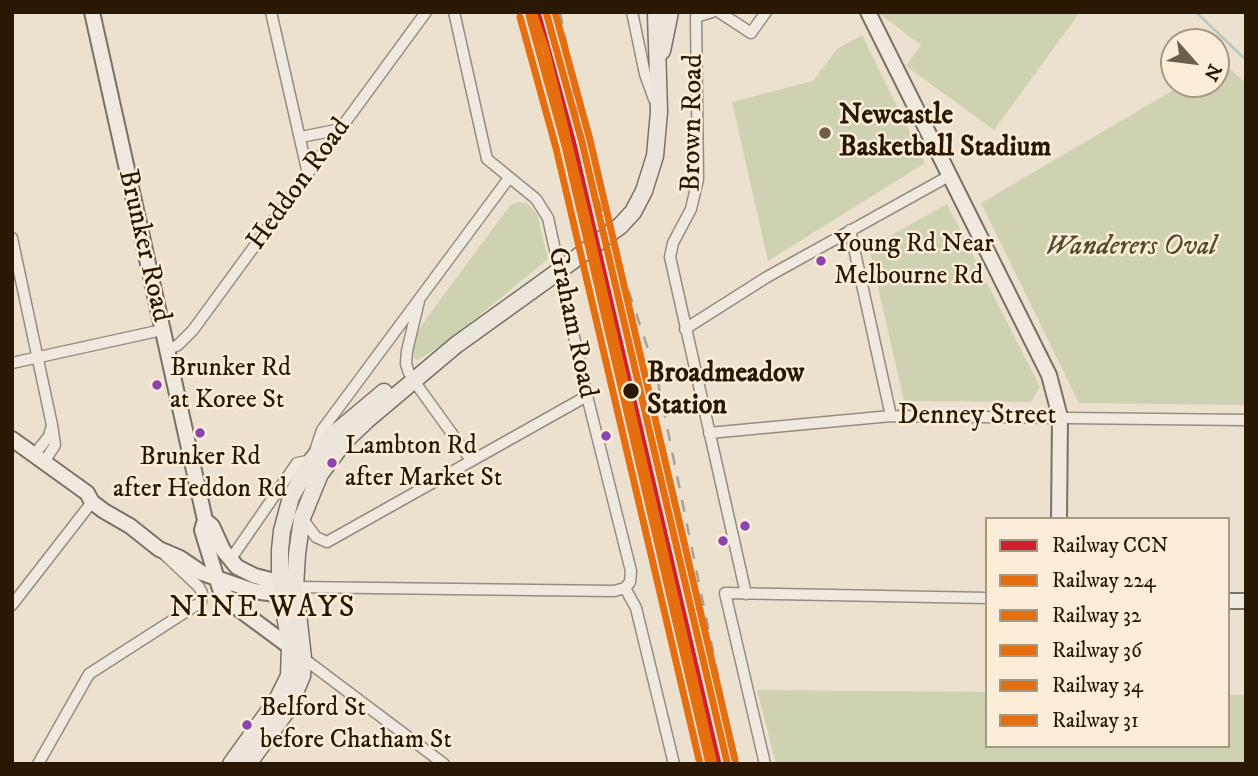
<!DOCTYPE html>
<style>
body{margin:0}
#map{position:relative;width:1258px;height:776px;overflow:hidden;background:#ece1cf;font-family:"IM FELL DW Pica",serif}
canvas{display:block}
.frame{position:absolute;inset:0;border:14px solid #2a1802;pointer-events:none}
.legend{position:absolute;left:985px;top:517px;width:245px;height:231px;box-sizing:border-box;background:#fbedd7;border:2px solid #a79882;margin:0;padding:9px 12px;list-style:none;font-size:21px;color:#2a1802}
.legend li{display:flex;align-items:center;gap:14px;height:35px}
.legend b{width:35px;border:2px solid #a79882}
.north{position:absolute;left:1160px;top:28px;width:70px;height:70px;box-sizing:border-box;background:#fbedd7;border:2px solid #a79882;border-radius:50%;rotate:118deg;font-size:19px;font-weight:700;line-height:28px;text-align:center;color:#2a1802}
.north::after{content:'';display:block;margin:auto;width:24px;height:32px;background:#6e5e4a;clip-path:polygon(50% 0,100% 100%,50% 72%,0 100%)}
</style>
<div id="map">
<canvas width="1258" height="776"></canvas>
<div class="frame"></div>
<ul class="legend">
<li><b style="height:9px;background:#d11f2f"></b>Railway CCN</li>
<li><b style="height:9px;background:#e56e0f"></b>Railway 224</li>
<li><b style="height:9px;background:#e56e0f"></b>Railway 32</li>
<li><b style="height:9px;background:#e56e0f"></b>Railway 36</li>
<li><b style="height:9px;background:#e56e0f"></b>Railway 34</li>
<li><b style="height:9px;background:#e56e0f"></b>Railway 31</li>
</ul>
<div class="north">N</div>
</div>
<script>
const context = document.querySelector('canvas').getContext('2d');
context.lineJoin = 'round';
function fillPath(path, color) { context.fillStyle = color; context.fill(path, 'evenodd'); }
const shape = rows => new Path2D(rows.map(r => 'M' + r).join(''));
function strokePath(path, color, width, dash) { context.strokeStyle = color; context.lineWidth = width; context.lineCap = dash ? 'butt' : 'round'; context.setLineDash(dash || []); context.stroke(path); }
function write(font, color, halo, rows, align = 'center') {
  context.font = font + ' "IM FELL DW Pica",serif'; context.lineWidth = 5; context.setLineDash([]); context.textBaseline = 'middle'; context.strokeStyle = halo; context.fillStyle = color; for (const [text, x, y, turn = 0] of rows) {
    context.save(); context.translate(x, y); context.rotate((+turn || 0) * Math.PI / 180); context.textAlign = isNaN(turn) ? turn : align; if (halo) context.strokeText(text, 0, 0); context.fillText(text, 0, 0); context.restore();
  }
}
fillPath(shape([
 [877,12,1080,12,994,130,906,66,921,45],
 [862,35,925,163,768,261,732,102,813,81,837,49],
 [1222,62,1246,83,1246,405,1079,403,981,203,1184,84,1216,84,1216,65],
 [519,202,527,203,537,214,548,259,448,341,418,360,415,359,412,353,419,330,426,319,511,204],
 [947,204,1040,387,1031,402,904,401,869,248],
 [757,690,987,692,987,746,1228,746,1228,695,1246,695,1246,764,776,764]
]), '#cfd2b1');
strokePath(shape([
 [1196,12,1246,60]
]), '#b7c8c1', 2.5);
const street = shape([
 [271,12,308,174],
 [454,12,487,159,536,199,548,218,587,396,631,571,630,582,625,588],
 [632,12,645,74,654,99],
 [712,12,696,17,698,179,691,209,673,243,670,257,746,594],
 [719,12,751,33,766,12],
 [301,137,341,129],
 [850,230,891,416],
 [12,238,52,425,55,445,44,462],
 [685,329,767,277,949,176],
 [167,350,178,345,193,330,426,12],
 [12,363,162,330],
 [409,373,406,364,407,351,419,301],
 [414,381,471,460],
 [709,433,891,416,1246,420],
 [34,455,49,436,52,425],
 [302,518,316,537,327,542,587,396],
 [230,560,297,463,312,460,322,430,509,178],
 [295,587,614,591,625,588],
 [625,588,636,608,674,764],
 [12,605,92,502],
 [303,658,444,764],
 [38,764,89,674,201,602,202,593,199,587,162,552],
 [765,764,725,593,987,598]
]);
const secondary = shape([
 [92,12,205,520,202,530,220,589,236,607,290,647],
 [868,12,1049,375,1060,417,1059,519],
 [12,439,87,493,92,502,104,511,130,526,159,549,180,558,202,573,254,591,282,595,291,589],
 [205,520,212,526,223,550,237,567,255,576,290,585],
 [1228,601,1246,601]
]);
const primary = shape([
 [662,51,670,12],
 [620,226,633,212,644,191,655,156,659,112,656,12],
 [231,764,277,700,289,676,290,647,280,581,280,550,282,531,291,497,312,460,334,434,384,392],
 [248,764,288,709,302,676,303,658,295,587,297,554,302,518,320,474,344,442,367,420,456,345,545,281]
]);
strokePath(street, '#968d80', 13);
strokePath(secondary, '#7a7265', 18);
strokePath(primary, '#7a7265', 19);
strokePath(street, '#efe9e0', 10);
strokePath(secondary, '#efe9e0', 14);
strokePath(primary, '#ece5db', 16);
strokePath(shape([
 [560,12,569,57,576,109,594,187,656,373,736,764]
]), '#a7a198', 2.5, [12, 12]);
const primaryBridge = shape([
 [545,281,620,226]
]);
strokePath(primaryBridge, '#7a7265', 19, []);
strokePath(primaryBridge, '#ece5db', 16);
strokePath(shape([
 [537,12,573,144,718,764]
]), '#d11f2f', 7);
strokePath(shape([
 [529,15,565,146,709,764]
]), '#e56e0f', 7);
strokePath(shape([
 [546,12,582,142,727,762]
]), '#e56e0f', 7);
strokePath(shape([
 [520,17,556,148,700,764]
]), '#e56e0f', 7);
strokePath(shape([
 [555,12,590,140,735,760]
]), '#e56e0f', 7);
strokePath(shape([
 [534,15,546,50,587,219,714,764]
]), '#e56e0f', 7);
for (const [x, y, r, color] of [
 [825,133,7,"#6e5e4a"],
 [821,261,6,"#8e44ad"],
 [157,385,6,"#8e44ad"],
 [631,391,9,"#2a1802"],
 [200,433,6,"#8e44ad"],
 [606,436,6,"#8e44ad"],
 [332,463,6,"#8e44ad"],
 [745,526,6,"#8e44ad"],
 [723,541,6,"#8e44ad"],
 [247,725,6,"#8e44ad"]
]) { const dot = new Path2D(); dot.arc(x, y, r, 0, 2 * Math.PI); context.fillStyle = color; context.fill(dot); strokePath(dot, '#fbedd7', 2.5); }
write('26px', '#2a1802', '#fbedd7', [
 ["Young Rd Near",834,246],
 ["Melbourne Rd",834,278],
 ["Brunker Rd",170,370],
 ["at Koree St",170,402],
 ["Lambton Rd",345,448],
 ["after Market St",345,480],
 ["Brunker Rd",200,459,"center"],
 ["after Heddon Rd",200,491,"center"],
 ["Belford St",260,710],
 ["before Chatham St",260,742]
], 'left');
write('bold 28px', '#2a1802', '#fbedd7', [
 ["Newcastle",839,117],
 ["Basketball Stadium",839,149]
], 'left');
write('28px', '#2a1802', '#fbedd7', [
 ["Brown Road",694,123,-89],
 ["Heddon Road",300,185,-54],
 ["Brunker Road",143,246,77],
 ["Graham Road",571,323,78],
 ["Denney Street",977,417]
]);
write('italic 28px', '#554c2f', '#fbedd7', [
 ["Wanderers Oval",1131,248]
]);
write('bold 28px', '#2a1802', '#fbedd7', [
 ["Broadmeadow",647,375],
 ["Station",647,407]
], 'left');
context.letterSpacing = '2px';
write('30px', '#2a1802', '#fbedd7', [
 ["NINE WAYS",263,610]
]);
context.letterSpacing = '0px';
</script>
